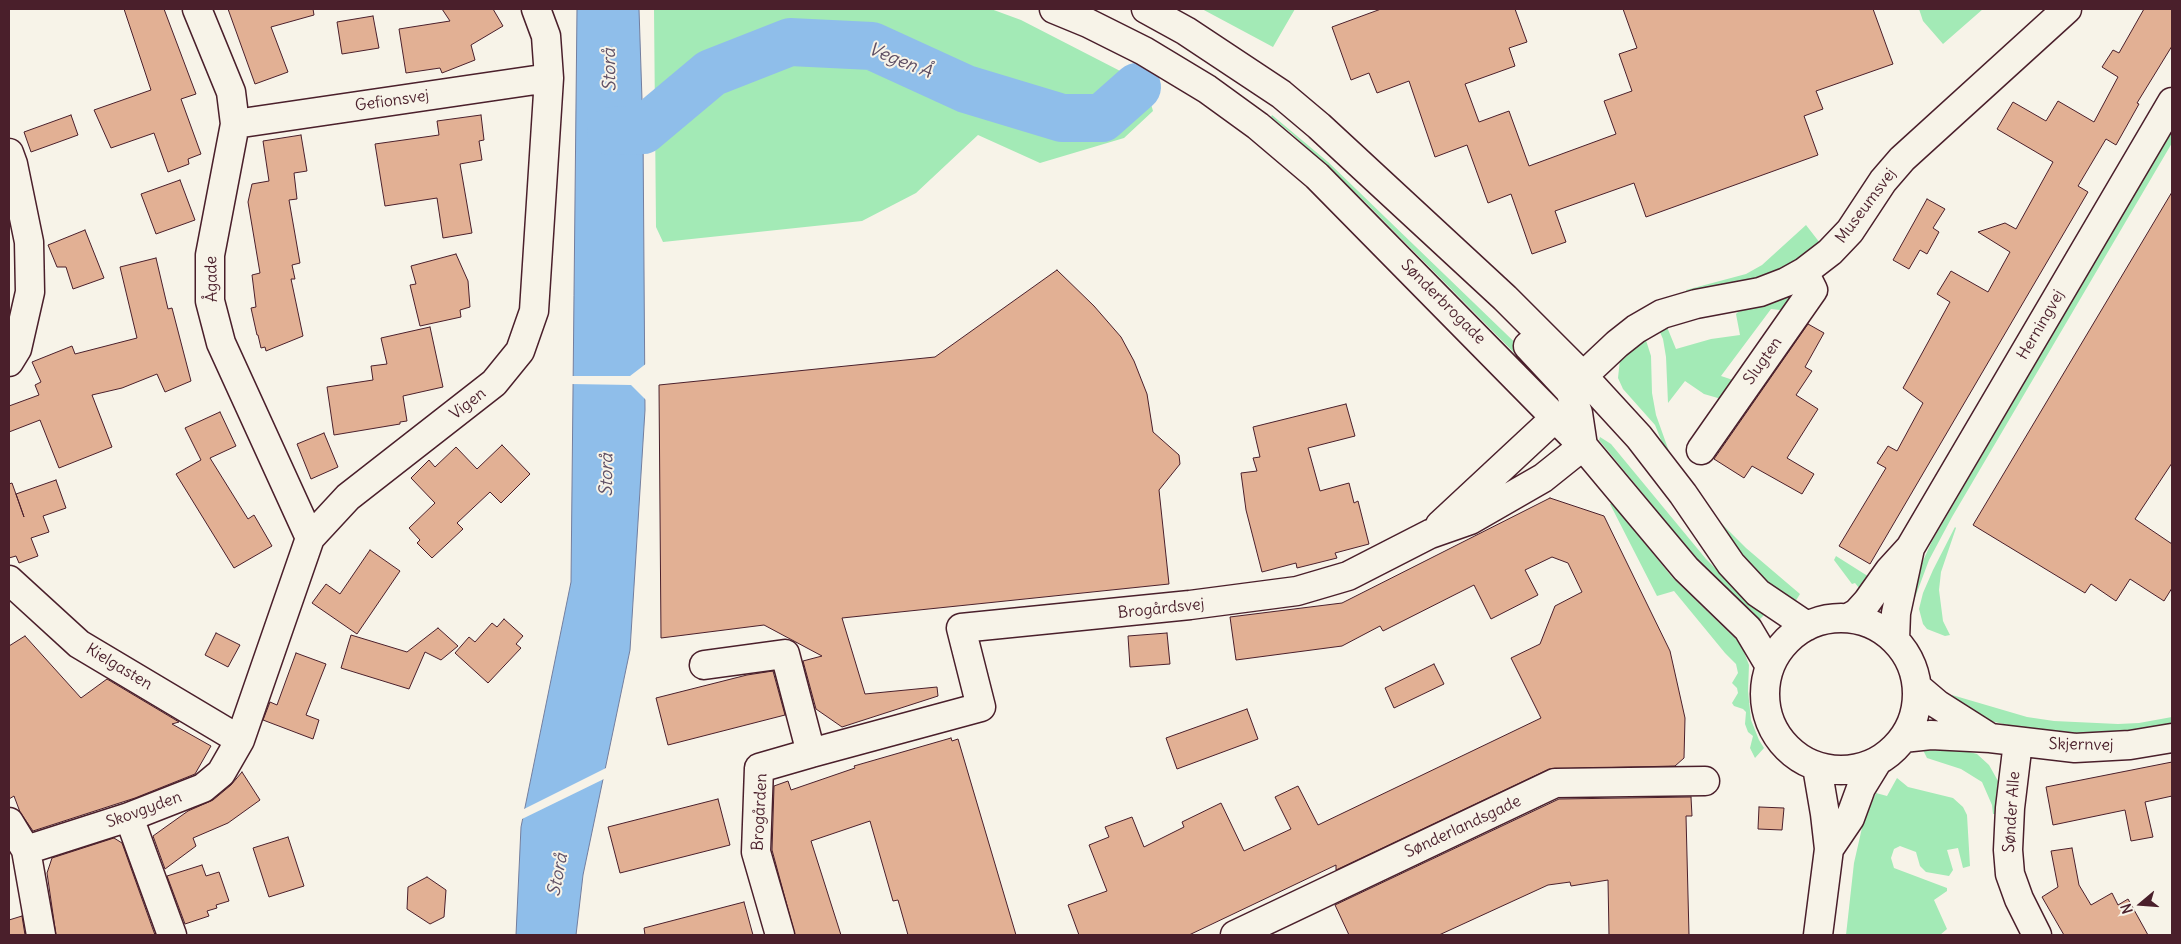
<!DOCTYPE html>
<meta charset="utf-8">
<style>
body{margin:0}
#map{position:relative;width:2181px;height:944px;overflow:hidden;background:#f7f3e8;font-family:Delius,sans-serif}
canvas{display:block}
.frame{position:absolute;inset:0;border:10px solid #4a1f2b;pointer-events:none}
.north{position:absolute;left:2116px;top:879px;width:50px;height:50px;-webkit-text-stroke:4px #f7f3e8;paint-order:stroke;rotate:252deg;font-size:14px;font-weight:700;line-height:20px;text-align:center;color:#4a1f2b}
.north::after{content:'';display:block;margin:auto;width:18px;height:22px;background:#4a1f2b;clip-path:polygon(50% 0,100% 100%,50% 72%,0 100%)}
</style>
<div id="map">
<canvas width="2181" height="944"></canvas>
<div class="frame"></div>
<div class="north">N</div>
</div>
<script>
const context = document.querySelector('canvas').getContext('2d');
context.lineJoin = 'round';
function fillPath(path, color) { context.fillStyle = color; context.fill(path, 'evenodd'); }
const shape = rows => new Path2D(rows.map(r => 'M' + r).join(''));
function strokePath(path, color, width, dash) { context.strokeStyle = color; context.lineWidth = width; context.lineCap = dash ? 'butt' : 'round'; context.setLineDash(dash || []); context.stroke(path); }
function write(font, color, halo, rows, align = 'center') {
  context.font = font + ' Delius,sans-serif'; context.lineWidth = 4; context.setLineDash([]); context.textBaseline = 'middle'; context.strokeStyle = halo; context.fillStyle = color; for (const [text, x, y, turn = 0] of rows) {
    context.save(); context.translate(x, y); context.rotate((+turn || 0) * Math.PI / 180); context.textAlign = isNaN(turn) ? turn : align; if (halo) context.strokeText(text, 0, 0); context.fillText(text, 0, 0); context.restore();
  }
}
fillPath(shape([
 [654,9,991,9,1021,20,1128,75,1147,90,1153,111,1124,138,1040,163,978,135,916,193,862,221,663,242,656,227],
 [1202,9,1295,9,1273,47],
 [1919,9,1983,9,1943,44,1923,21],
 [1272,115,1328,162,1532,359,1544,383,1365,202,1291,133,1271,117],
 [2172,130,2172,143,1952,517,1929,560,1913,603,1909,602,1913,583,1932,541],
 [1806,225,1820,243,1807,254,1778,271,1763,278,1687,293,1686,290,1746,274,1762,265],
 [1800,290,1789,311,1771,309,1721,376,1739,382,1728,401,1704,394,1685,381,1668,403,1666,357,1663,339,1659,330,1667,327,1676,349,1711,339,1740,335,1736,314,1738,312,1775,301],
 [1645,337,1651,356,1652,393,1656,415,1671,457,1670,462,1655,425,1623,389,1618,378,1620,359],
 [1600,437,1611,444,1706,559,1738,591,1765,614,1759,620,1752,611,1708,573,1599,440],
 [1612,503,1672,577,1741,644,1749,665,1748,691,1751,720,1759,740,1764,748,1755,758,1750,748,1753,736,1748,732,1745,724,1746,712,1743,709,1734,706,1732,703,1738,693,1737,688,1732,683,1738,673,1736,664,1725,653,1674,591,1657,596,1610,504],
 [1708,510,1746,548,1800,594,1795,602,1772,588,1729,540],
 [1955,527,1956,528,1941,572,1939,590,1943,621,1950,635,1945,636,1927,629,1923,624,1919,609,1923,593,1933,570],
 [1836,556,1874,580,1863,593,1855,583,1852,584,1834,560],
 [1952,695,2027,717,2054,721,2118,724,2139,723,2172,717,2172,723,2105,734,2079,734,2021,728,1986,720,1949,703],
 [1933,747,1951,747,1977,754,1989,765,1998,781,1995,814,1993,814,1992,805,1982,782,1961,769,1927,758,1923,750],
 [1897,778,1908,787,1953,798,1963,807,1967,815,1970,866,1963,868,1958,848,1947,850,1953,870,1949,876,1926,872,1920,866,1916,852,1900,846,1894,849,1891,858,1894,868,1947,888,1947,891,1934,900,1947,929,1940,935,1846,935,1854,863,1864,819,1876,793,1887,796]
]), '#a3eab6');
const water = shape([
 [577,9,639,9,643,130,645,410,630,650,583,875,576,935,516,935,521,827,571,582,577,9]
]);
fillPath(water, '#8fbeea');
strokePath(water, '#737e9e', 1);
fillPath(shape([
 [647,363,647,401,631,385,570,384,570,376,630,376],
 [608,767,606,778,520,820,522,810]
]), '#f7f3e8');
strokePath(shape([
 [611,131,643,130,711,73,790,42,872,46,966,89,1062,118,1102,118,1137,87]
]), '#8fbeea', 48);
const building = shape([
 [124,9,164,9,196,94,181,99,201,154,188,159,189,164,168,172,154,133,111,148,94,110,151,90,124,9],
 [228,9,313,9,314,15,271,27,288,72,255,84,228,9],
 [442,9,493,9,503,26,471,45,475,60,442,73,440,68,406,73,399,29,450,21,442,9],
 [1381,9,1515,9,1527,42,1509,48,1515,66,1465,84,1479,122,1509,111,1529,166,1616,134,1604,101,1632,91,1619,54,1637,48,1623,9,1873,9,1893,64,1816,91,1823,109,1804,116,1818,155,1646,217,1634,183,1555,211,1566,242,1532,254,1511,194,1488,203,1467,145,1435,157,1409,81,1377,93,1369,73,1351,80,1332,27,1381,9],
 [2144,9,2172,9,2172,46,2137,103,2139,104,2116,145,2106,139,2078,186,2088,192,1870,564,1839,546,1886,468,1877,463,1888,446,1897,451,1923,403,1903,388,1950,302,1937,294,1951,271,1988,292,2010,252,1978,232,2005,223,2016,229,2053,162,1997,129,2013,102,2046,121,2058,101,2094,122,2118,77,2102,67,2113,50,2119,53,2144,9],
 [373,16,379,48,342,54,337,22,373,16],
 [71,115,78,135,31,152,24,132,71,115],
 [481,115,484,140,479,141,482,160,460,164,472,233,443,238,437,198,385,206,375,144,439,135,437,121,481,115],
 [301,135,307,171,294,173,297,199,289,200,300,263,292,265,295,279,291,279,303,336,266,351,265,347,261,348,258,335,257,335,251,308,256,307,252,275,260,273,248,202,252,184,269,181,263,141,301,135],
 [180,180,195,220,156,234,141,194,180,180],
 [2172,192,2172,463,2135,519,2172,544,2172,588,2164,601,2130,579,2116,601,2091,584,2085,593,1973,525,2172,192],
 [1927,199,1945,209,1933,228,1939,232,1927,254,1920,250,1909,269,1893,260,1927,199],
 [85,230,104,278,73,289,66,267,57,267,48,245,85,230],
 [456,254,468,281,470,307,460,310,461,317,420,326,410,285,416,284,411,266,456,254],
 [156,258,168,309,172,308,191,381,165,392,157,374,122,388,92,395,112,447,59,468,40,420,9,432,9,406,39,395,35,385,41,382,32,362,72,346,75,354,137,338,120,267,156,258],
 [1057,270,1094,306,1121,337,1134,361,1147,394,1153,432,1179,455,1180,464,1159,490,1169,584,842,618,865,694,937,687,938,696,842,727,816,709,803,661,822,656,764,625,661,638,659,385,935,357,1057,270],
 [1808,324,1824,333,1805,367,1812,371,1796,395,1818,409,1787,458,1814,474,1802,494,1752,466,1744,478,1714,459,1808,324],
 [430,327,443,387,403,396,407,421,400,422,400,424,334,435,327,387,373,380,371,366,387,364,381,338,430,327],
 [1346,404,1355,436,1308,448,1320,491,1349,483,1354,503,1358,501,1369,544,1335,553,1337,558,1297,568,1296,563,1262,572,1246,510,1241,473,1257,471,1253,458,1260,457,1253,427,1346,404],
 [220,412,236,446,210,458,248,519,254,515,272,546,234,568,176,474,201,460,185,428,220,412],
 [324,433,338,467,311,479,297,444,324,433],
 [502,445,530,474,501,503,490,492,457,523,463,529,432,558,417,543,420,540,409,528,435,503,411,478,429,460,435,467,456,447,477,469,502,445],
 [56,480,66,508,43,516,49,532,31,538,38,556,19,563,16,556,9,558,9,484,12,483,24,517,16,494,56,480],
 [1550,498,1604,516,1670,651,1685,718,1684,758,1675,766,1549,769,1336,870,1336,865,1189,935,1079,935,1068,905,1107,891,1089,845,1109,837,1105,827,1132,817,1144,847,1184,827,1182,822,1221,803,1244,851,1291,829,1275,797,1298,786,1318,825,1541,718,1511,658,1540,644,1555,606,1582,592,1568,563,1552,557,1525,570,1538,595,1491,619,1474,585,1383,631,1380,626,1342,646,1236,660,1230,617,1342,603,1550,498],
 [370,550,400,571,357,634,312,603,326,584,340,594,370,550],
 [504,619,523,636,516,644,521,648,488,683,455,653,469,637,475,642,492,623,497,627,504,619],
 [438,628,458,646,441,660,425,652,409,689,341,668,351,635,407,652,438,628],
 [216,633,240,645,228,667,205,655,216,633],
 [1167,633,1170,664,1130,667,1128,636,1167,633],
 [25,636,81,698,107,679,179,722,172,724,211,746,195,774,135,798,33,831,20,812,14,796,9,799,9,646,25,636],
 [296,653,326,664,306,715,319,720,313,739,263,720,270,702,277,705,296,653],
 [1434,664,1444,684,1394,708,1385,688,1434,664],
 [773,671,785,715,668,745,656,698,747,675,773,671],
 [1247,709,1258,739,1177,769,1166,738,1247,709],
 [951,738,952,741,958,739,1016,935,908,935,898,900,893,901,870,821,811,841,841,935,795,935,772,850,774,786,788,781,791,790,855,768,854,766,951,738],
 [2172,762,2172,796,2145,802,2153,837,2131,841,2125,810,2053,825,2046,787,2172,762],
 [242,772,260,800,228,823,193,838,196,846,165,869,153,836,188,811,213,800,231,785,242,772],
 [1691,797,1692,816,1686,816,1689,935,1609,935,1608,880,1571,886,1570,882,1548,885,1439,935,1349,935,1335,905,1559,799,1691,797],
 [718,799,730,845,620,873,608,827,718,799],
 [1759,807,1784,808,1782,830,1758,829,1759,807],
 [288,837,304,886,269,897,253,848,288,837],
 [114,838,122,843,155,935,56,935,47,873,52,858,114,838],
 [2072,848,2079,885,2091,905,2112,893,2118,905,2128,899,2148,935,2064,935,2042,897,2058,887,2051,851,2072,848],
 [202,865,206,876,219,872,229,901,216,905,217,908,207,911,209,916,185,924,167,876,202,865],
 [427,877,446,890,444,917,430,924,407,909,408,887,427,877],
 [744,902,753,935,645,935,644,928,744,902],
 [22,916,25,935,9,935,9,920,22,916]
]);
fillPath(building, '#e2b094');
strokePath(building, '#4a1f2b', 1);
const minor = shape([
 [197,9,231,92,235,124,210,255,210,301,221,343,310,538],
 [1054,9,1088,23,1144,51,1207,89,1258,126,1317,176,1583,446,1686,569,1748,629,1770,666],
 [1146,9,1186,31,1281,94,1319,126,1505,298,1583,376,1639,437,1683,494,1731,564,1758,593,1807,626],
 [235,124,549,78],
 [9,153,13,164,29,242,30,292,17,349,9,362],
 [1528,346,1570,391,1578,413,1583,446],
 [1583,376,1617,344,1636,329,1662,314,1696,304,1760,292,1786,282,1804,272,1830,252,1850,231,1883,181,1902,159,2067,9],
 [1701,450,1813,290,1804,272],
 [1440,525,1556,417],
 [9,580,79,644,240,740],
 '1765 694a76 76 0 1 1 152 0a76 76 0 1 1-152 0Z',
 [1848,618,1857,613,1867,602,1889,571,1910,548,2172,102],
 [1895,640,1896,613,1910,548],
 [704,665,785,654,811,753,759,768,756,852,780,935],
 [1917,687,1937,704,1989,737],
 [1903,738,1931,735,1990,738,2075,748,2130,745,2172,738],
 [2018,742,2010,808,2008,850,2010,874,2019,899,2037,935],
 [811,753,981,707,961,628,1190,605,1297,591,1348,576,1430,534,1470,520,1543,478,1583,446],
 [1817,767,1825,814,1829,849,1818,935],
 [129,817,172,935],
 [9,822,26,850,41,935],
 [1829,849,1850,818,1861,788,1877,762],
 [26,850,129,817,203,788,221,773,240,740,310,538,348,497,494,383,520,351,534,311,549,78,546,36,536,9],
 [1235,935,1555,783,1705,781]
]);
strokePath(minor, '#4a1f2b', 31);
strokePath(minor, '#f7f3e8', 28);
write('16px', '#4a1f2b', '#f7f3e8', [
 ["Gefionsvej",392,101,-8],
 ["Museumsvej",1866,206,-53],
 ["Ågade",212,279,-91],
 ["Sønderbrogade",1443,302,45],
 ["Herningvej",2041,325,-60],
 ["Slugten",1763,361,-55],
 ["Vigen",468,404,-38],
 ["Brogårdsvej",1161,609,-6],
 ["Kielgasten",119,667,31],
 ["Skjernvej",2081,745,1],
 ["Skovgyden",144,810,-20],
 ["Brogården",760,812,-87],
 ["Sønder Alle",2012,812,-86],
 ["Sønderlandsgade",1463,827,-25]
]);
write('italic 18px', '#5f4f64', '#f7f3e8', [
 ["Vegen Å",900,61,22],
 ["Storå",610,70,-91],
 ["Storå",607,475,-89],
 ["Storå",558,875,-79]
]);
</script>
